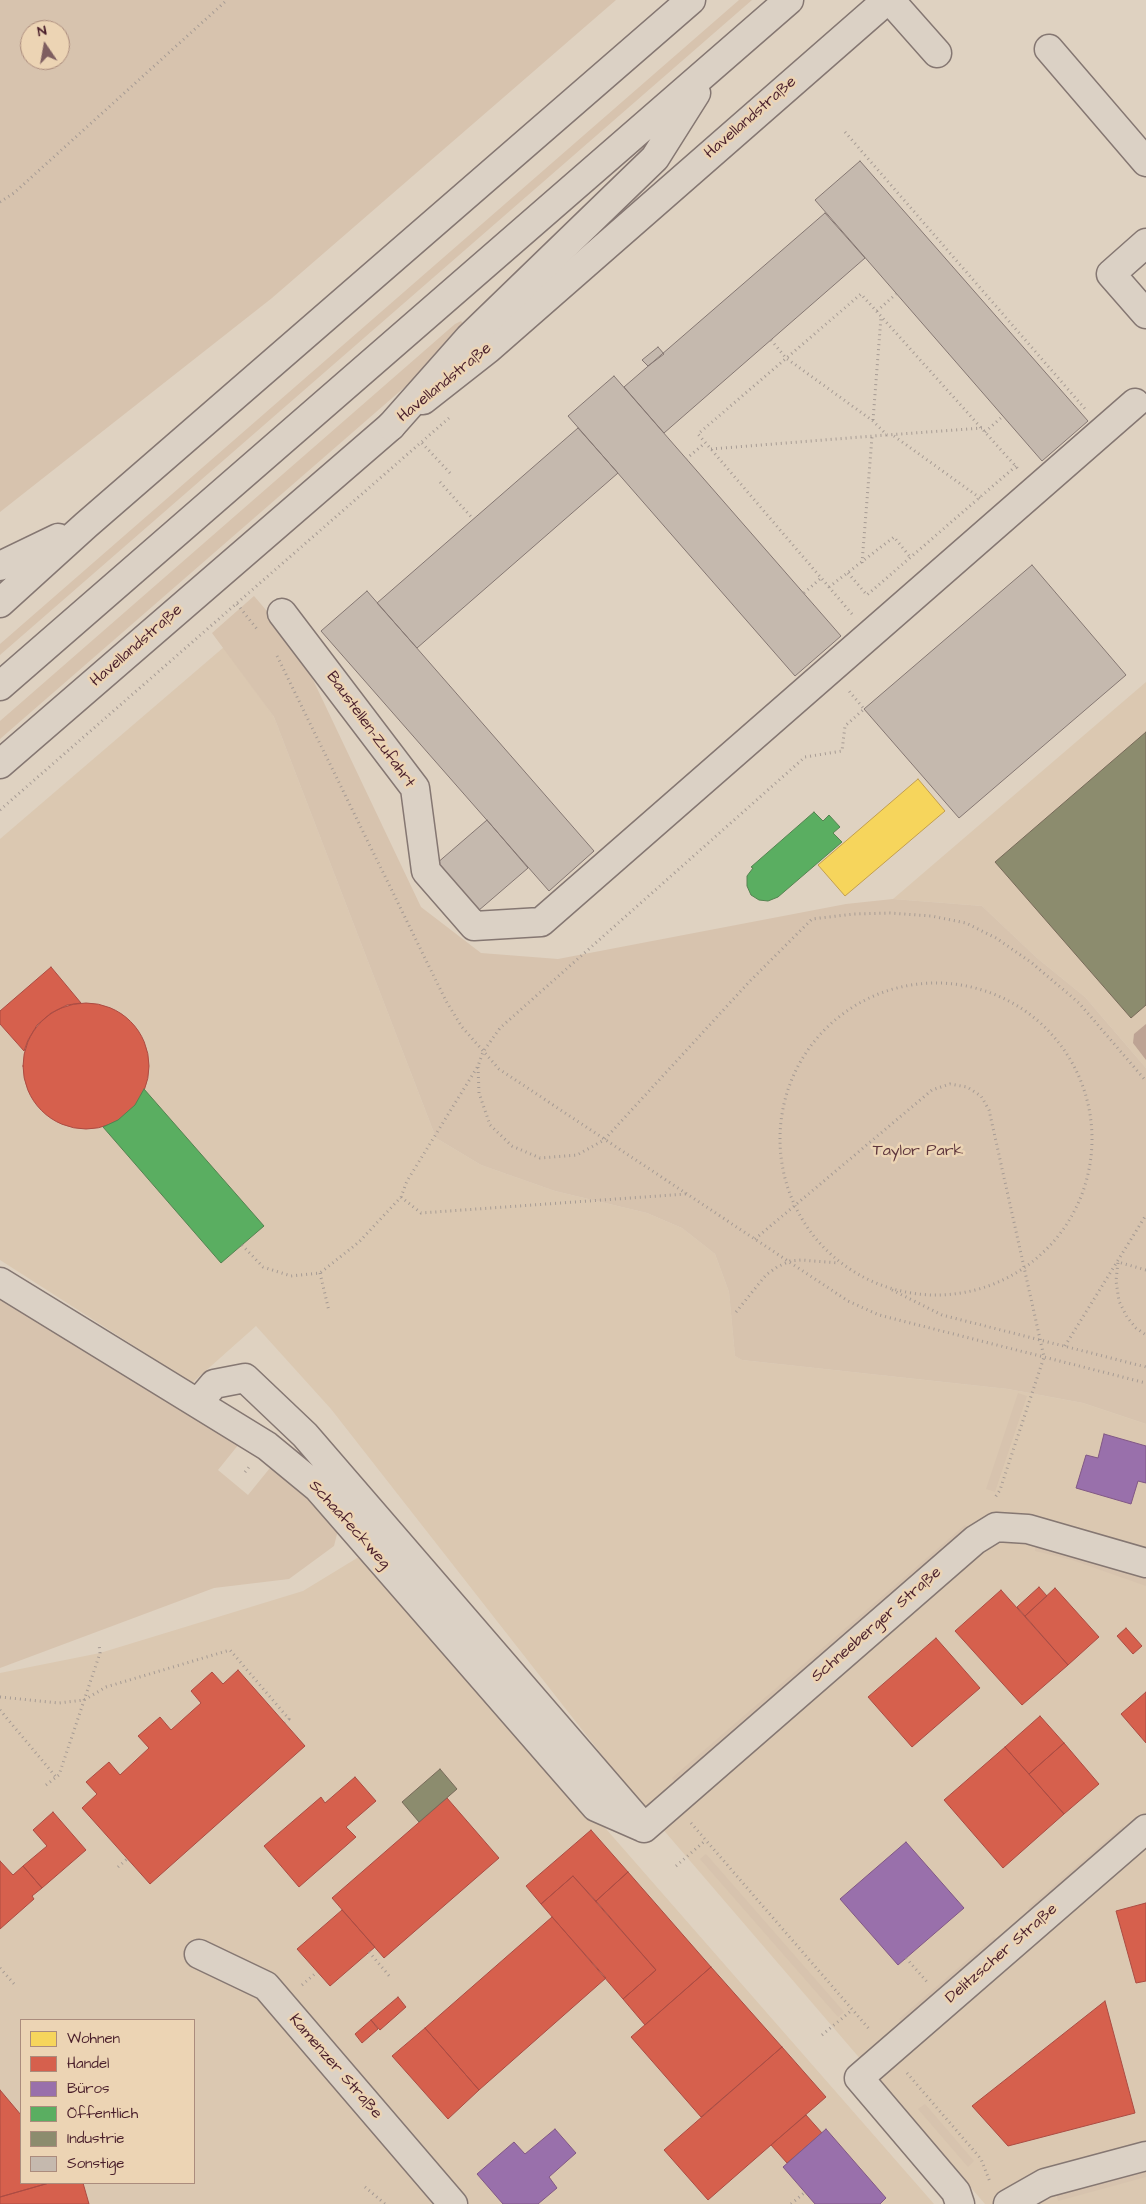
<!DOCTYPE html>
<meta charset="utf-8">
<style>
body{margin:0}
#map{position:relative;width:1146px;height:2204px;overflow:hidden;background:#dfd2c1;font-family:"Architects Daughter",sans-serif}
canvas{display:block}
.legend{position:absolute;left:20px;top:2019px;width:175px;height:165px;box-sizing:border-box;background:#ecd4b4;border:1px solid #ab8c7d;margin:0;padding:6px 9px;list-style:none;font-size:15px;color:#4a1f2b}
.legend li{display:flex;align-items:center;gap:10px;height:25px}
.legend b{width:25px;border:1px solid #ab8c7d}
.north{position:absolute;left:20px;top:20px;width:50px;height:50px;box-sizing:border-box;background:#ecd4b4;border:1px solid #ab8c7d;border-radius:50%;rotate:348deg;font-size:14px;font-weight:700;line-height:20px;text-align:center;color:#4a1f2b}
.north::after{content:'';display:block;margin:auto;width:18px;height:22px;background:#7e5e60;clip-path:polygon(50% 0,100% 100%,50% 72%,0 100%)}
</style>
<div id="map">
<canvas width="1146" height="2204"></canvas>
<ul class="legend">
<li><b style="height:14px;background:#f6d55c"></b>Wohnen</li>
<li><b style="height:14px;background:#d6604d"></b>Handel</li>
<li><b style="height:14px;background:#9970ab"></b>Büros</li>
<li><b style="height:14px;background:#5aae61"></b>Öffentlich</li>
<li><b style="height:14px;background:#8c8c6e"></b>Industrie</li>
<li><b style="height:14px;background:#c5b9ae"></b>Sonstige</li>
</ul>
<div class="north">N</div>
</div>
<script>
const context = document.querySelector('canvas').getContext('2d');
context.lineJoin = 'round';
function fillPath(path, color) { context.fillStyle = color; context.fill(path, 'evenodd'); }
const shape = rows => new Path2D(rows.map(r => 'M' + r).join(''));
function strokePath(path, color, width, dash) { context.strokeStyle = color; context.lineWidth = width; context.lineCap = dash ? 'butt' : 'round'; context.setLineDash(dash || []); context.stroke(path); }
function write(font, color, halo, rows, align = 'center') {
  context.font = font + ' "Architects Daughter",sans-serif'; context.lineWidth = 5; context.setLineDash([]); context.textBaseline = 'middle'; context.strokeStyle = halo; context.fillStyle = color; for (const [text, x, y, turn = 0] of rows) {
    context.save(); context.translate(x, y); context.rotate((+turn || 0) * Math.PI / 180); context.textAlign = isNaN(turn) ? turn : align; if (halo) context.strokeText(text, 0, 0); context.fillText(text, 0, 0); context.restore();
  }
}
fillPath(shape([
 [224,647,274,717,436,1138,481,1165,555,1191,647,1213,682,1228,715,1254,729,1292,735,1356,742,1360,1008,1389,1083,1403,1146,1424,1146,2204,985,2204,630,1791,331,1409,256,1326,192,1383,0,1260,0,839],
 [1146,682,1146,1068,1085,997,1037,958,982,906,893,899],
 [362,1555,600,1822,934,2204,0,2204,0,1673,100,1653,303,1591],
 [21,2020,194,2020,194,2183,21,2183]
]), '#dbc8b1');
fillPath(shape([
 [0,0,616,0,272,298,0,512],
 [30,30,60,30,60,60,30,60],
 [739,0,752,0,0,655,0,644],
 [461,321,466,327,465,331,414,379,0,739,0,721,455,324],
 [254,596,297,646,421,907,481,953,558,959,846,904,893,899,982,906,1037,958,1085,997,1146,1068,1146,1424,1083,1403,1008,1389,742,1360,735,1356,729,1292,715,1254,682,1228,647,1213,555,1191,481,1165,436,1138,274,717,212,633],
 [0,1291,243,1439,218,1470,248,1495,274,1463,339,1526,334,1546,289,1579,214,1588,0,1668],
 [1018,1393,1027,1396,995,1492,986,1489],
 [965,1525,971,1531,678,1785,672,1778],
 [1036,1543,1128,1569,1146,1577,1146,1586,1072,1560,1035,1551],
 [1123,1826,1128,1832,1034,1915,1028,1908],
 [706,1854,844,2012,838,2017,700,1859],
 [994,1937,1000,1944,906,2026,899,2019],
 [925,2104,974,2161,968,2167,918,2109],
 [1146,2168,1146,2177,1058,2201,1056,2192]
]), '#d7c3ae');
fillPath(shape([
 [1146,1024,1146,1060,1133,1043,1134,1034]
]), '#bda394');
const homes = shape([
 [918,779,945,811,845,896,818,865,918,779]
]);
fillPath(homes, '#f6d55c');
strokePath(homes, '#c29e4d', 1);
const shops = shape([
 [51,967,81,1003,67,1005,51,1013,37,1025,28,1040,24,1051,0,1024,0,1011,51,967],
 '23 1066a63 63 0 1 1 126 0a63 63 0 1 1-126 0Z',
 [1039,1587,1047,1596,1025,1616,1017,1607,1039,1587],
 [1055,1588,1099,1637,1068,1665,1025,1616,1055,1588],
 [1001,1590,1068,1665,1022,1705,955,1631,1001,1590],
 [1126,1628,1142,1646,1133,1654,1117,1636,1126,1628],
 [936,1638,980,1688,912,1747,868,1697,936,1638],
 [238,1670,305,1746,150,1884,82,1808,97,1794,86,1782,109,1762,120,1775,149,1748,138,1736,160,1717,171,1730,201,1703,191,1691,212,1672,223,1684,238,1670],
 [1146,1692,1146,1743,1121,1714,1146,1692],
 [1040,1716,1064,1743,1029,1774,1005,1747,1040,1716],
 [1064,1743,1099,1784,1064,1814,1029,1774,1064,1743],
 [1005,1747,1064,1814,1003,1868,944,1800,1005,1747],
 [355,1777,376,1801,346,1827,356,1837,299,1887,264,1846,321,1797,325,1803,355,1777],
 [447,1798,499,1858,384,1958,332,1898,447,1798],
 [53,1812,86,1850,42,1888,23,1866,47,1846,33,1830,53,1812],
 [591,1830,628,1872,596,1901,573,1876,541,1904,526,1886,591,1830],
 [0,1861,13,1875,23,1866,42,1888,32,1896,34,1899,0,1929,0,1861],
 [628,1872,711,1967,645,2025,623,1999,656,1970,596,1901,628,1872],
 [573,1876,656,1970,623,1999,541,1904,573,1876],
 [1146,1903,1146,1981,1136,1983,1116,1911,1146,1903],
 [342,1910,375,1947,330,1986,297,1949,342,1910],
 [552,1917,606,1978,479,2090,425,2028,552,1917],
 [711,1967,782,2047,701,2117,631,2037,711,1967],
 [398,1997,406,2007,380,2030,371,2020,398,1997],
 [1105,2001,1135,2113,1008,2146,972,2106,1105,2001],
 [371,2020,378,2029,362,2043,355,2034,371,2020],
 [425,2028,479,2090,448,2119,392,2056,425,2028],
 [782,2047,826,2097,708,2200,664,2150,782,2047],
 [0,2090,21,2115,21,2183,49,2183,0,2197,0,2090],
 [806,2115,822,2133,787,2163,771,2145,806,2115],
 [49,2183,83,2183,89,2204,0,2204,0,2197,49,2183]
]);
fillPath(shops, '#d6604d');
strokePath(shops, '#ac4c43', 1);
const offices = shape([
 [1104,1434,1146,1446,1146,1483,1138,1481,1131,1504,1076,1488,1086,1455,1098,1458,1104,1434],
 [906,1842,964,1908,898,1965,840,1899,906,1842],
 [555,2129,576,2153,549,2177,557,2188,538,2204,503,2204,477,2174,514,2142,525,2154,555,2129],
 [826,2129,886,2198,880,2204,815,2204,783,2167,826,2129]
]);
fillPath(offices, '#9970ab');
strokePath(offices, '#815885', 1);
const public = shape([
 [814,812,823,821,829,815,840,827,833,833,842,842,778,897,768,901,759,900,751,895,747,886,747,876,753,868,751,867,814,812],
 [144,1089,264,1226,221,1263,103,1127,118,1120,135,1105,144,1089]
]);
fillPath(public, '#5aae61');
strokePath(public, '#558351', 1);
const industry = shape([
 [1146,732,1146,1005,1131,1018,995,862,1146,732],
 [440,1769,457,1789,419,1822,402,1802,440,1769]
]);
fillPath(industry, '#8c8c6e');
strokePath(industry, '#786b5a', 1);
const building = shape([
 [860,161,1088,421,1042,461,815,200,860,161],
 [825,213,865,258,664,433,624,387,825,213],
 [658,347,664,354,648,366,642,360,658,347],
 [614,376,841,636,795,676,568,416,614,376],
 [578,428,618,473,417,648,377,603,578,428],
 [1032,565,1126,675,959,818,864,709,1032,565],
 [367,591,594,851,549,891,321,631,367,591],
 [487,820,528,868,478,911,436,864,487,820]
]);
fillPath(building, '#c5b9ae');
strokePath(building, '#857772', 1);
const minor = shape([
 [890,0,937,53],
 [1049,49,1146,162],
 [1146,243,1111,274,1146,314],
 [423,400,488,349,887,0],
 [282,613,415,788,426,871,474,926,541,922,1135,403],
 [0,1282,267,1446,318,1488,596,1807,644,1828],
 [198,1403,214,1384,245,1378,305,1435,640,1823],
 [644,1828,975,1540,996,1527,1028,1529,1146,1563],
 [199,1954,266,1986,453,2204],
 [960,2204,956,2192,859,2078,1146,1829],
 [1008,2204,1045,2183,1146,2156]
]);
const major = shape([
 [0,764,391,426]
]);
const highway = shape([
 [391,426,469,338,655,158,696,93],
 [0,566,58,538],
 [0,603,86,525,691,0],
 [0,686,789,0]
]);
strokePath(minor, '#857772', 31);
strokePath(major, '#857772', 31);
strokePath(highway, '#857772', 31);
strokePath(shape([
 [845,132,1086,410],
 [0,202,14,193,227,0],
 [877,311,896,294],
 [771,340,786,358,873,421,887,435,982,428],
 [873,420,881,317],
 [985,432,1003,416],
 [894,436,980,498],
 [422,443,450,473],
 [711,449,886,435],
 [686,459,705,443],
 [440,482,473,519],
 [862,563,872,437],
 [848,573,867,595,1016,466],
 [829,587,894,537,910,557],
 [804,593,821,578],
 [237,604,257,629],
 [852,614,698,434,861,294,1019,470],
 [277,656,446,1001,462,1027,499,1069,848,1301,879,1315,1146,1383],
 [0,810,449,418],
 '780 1139a156 156 0 1 1 312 0a156 156 0 1 1-312 0Z',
 [478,1067,479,1093,490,1125,512,1146,540,1158,577,1155,604,1140,750,981,812,919,854,914,890,913,931,916,966,923,996,938,1032,963,1079,1003,1146,1081],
 [401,1197,421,1213,686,1194],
 [755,1239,932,1090,950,1084,967,1087,981,1096,989,1110,1044,1357,1000,1490,994,1499],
 [242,1245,263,1267,291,1276,320,1273,359,1242,401,1197,407,1181,478,1066,483,1052,500,1028,805,757,842,751,845,726,864,709,849,691],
 [1146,1270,1118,1262,1116,1281,1119,1301,1127,1317,1136,1328,1146,1335],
 [320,1273,329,1311],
 [892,1290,942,1315,1146,1367],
 [736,1312,766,1275,777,1267,790,1261,801,1260,839,1263],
 [1065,1346,1146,1215],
 [245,1472,249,1467],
 [0,1697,59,1703,84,1700,106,1687,230,1650,289,1719,285,1722],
 [0,1710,56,1777],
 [46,1785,59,1775,100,1653,99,1644],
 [691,1823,870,2030],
 [676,1866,706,1840],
 [118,1867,127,1859],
 [369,1952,391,1978],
 [906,1958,928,1983],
 [0,1968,16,1986],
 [302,1985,317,1972],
 [822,2035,852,2010],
 [907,2073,981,2159,990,2182],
 [365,2187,385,2204],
 [791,2204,805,2192]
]), '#a69b94', 3, [1, 4]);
strokePath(minor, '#dbd1c5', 28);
strokePath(major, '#dbd1c5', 28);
strokePath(highway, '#dbd1c5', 28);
write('16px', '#4a1f2b', '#ecd4b4', [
 ["Havellandstraße",751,118,-41],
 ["Havellandstraße",445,383,-39],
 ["Havellandstraße",137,646,-41],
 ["Baustellen-Zufahrt",370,730,54],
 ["Schaafeckweg",349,1525,48],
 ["Schneeberger Straße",877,1625,-41],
 ["Delitzscher Straße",1002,1954,-41],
 ["Kamenzer Straße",335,2067,49]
]);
write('16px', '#5e363c', '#ecd4b4', [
 ["Taylor Park",918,1152]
]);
</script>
